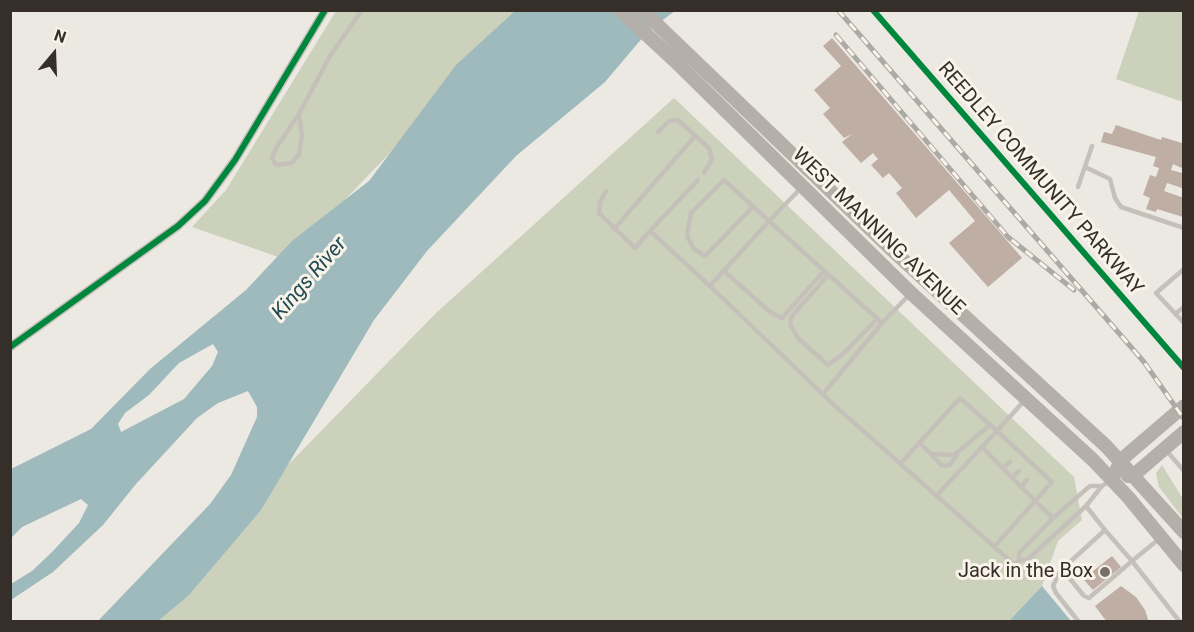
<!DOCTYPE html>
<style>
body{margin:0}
#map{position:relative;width:1194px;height:632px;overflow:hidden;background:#ece8e2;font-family:Roboto,sans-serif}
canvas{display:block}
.frame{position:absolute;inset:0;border:12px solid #362e29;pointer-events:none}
.north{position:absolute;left:24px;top:24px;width:60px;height:60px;-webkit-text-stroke:4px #f9f3e9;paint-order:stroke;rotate:19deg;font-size:16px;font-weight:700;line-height:24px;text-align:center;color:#362e29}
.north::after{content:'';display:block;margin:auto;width:21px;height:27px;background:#362e29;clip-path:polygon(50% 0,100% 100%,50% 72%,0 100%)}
</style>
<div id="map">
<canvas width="1194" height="632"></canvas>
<div class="frame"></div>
<div class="north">N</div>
</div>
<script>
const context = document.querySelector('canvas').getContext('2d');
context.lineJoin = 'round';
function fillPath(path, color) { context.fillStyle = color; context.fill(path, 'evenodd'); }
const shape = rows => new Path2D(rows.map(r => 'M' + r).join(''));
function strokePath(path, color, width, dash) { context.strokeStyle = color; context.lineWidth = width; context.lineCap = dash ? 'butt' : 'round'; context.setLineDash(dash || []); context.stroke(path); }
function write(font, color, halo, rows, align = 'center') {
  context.font = font + ' Roboto,sans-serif'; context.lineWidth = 6; context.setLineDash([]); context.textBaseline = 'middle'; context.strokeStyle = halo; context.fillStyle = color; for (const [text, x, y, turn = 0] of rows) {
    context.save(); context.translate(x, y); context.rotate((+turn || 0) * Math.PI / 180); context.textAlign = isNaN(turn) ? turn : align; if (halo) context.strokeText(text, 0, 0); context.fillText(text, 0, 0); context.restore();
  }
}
fillPath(shape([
 [336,11,526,11,287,260,192,227,226,190],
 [1139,11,1183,11,1183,102,1116,79],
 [674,98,1074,477,1082,520,1058,541,1042,586,1009,621,135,622,436,313],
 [1162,465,1183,499,1183,518,1159,487,1156,473]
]), '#ccd1bc');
fillPath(shape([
 [515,11,675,11,649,30,605,82,516,156,427,251,374,320,261,510,189,595,158,621,98,621,210,504,231,475,257,417,257,407,248,391,218,403,197,418,136,484,103,525,53,572,11,600,11,584,32,571,53,551,79,523,88,505,81,499,22,527,11,538,11,469,91,429,150,369,246,290,292,241,369,181,456,65],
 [213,344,218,352,212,366,184,399,121,432,118,424,125,413,149,395,179,363],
 [1042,586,1071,621,1009,621]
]), '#9ebabc');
fillPath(shape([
 [832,38,1022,258,988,287,949,243,975,221,949,190,916,218,896,193,902,188,889,173,883,178,871,165,878,159,873,153,861,163,842,142,852,134,844,138,823,114,830,108,814,90,841,66,823,46],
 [1116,125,1161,140,1162,137,1182,143,1184,169,1173,164,1171,170,1182,173,1184,169,1182,188,1167,183,1164,191,1184,198,1183,217,1157,209,1156,212,1146,209,1150,198,1143,195,1150,175,1156,177,1159,168,1153,166,1156,157,1101,142,1104,132,1112,134],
 [1112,556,1121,567,1093,590,1083,579],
 [1121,586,1136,597,1145,610,1149,622,1107,622,1095,606]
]), '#bfaea4');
strokePath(shape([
 [299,114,302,136,299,154,292,163,276,165,272,158,276,148,299,114,330,56,362,10],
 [658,132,669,121,678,120,709,148,712,159,704,173],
 [1085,167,1110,179,1115,198,1121,207,1184,228],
 [698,180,650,231,710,286],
 [1078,187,1092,146],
 [606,191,600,202,599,213,635,248,650,231],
 [753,207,705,256,694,249,687,236,691,213,724,180,769,221,802,187],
 [614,229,695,136],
 [1184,269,1156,293,1184,323],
 [723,270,770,312,782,318,824,271],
 [828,275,792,316,790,324,798,338,828,365,844,353,877,319],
 [909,295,882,323,769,221,710,286,835,406,1015,565,1019,560,1028,559,1086,506,1102,486,1111,480],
 [1175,314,1184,307],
 [823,394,882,323],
 [919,442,931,454,954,455,990,425],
 [982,447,1035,501,995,546],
 [1166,450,1184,471],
 [931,454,942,466,950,465,957,455],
 [901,463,960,398,997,431,1024,401],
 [1003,468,1010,462],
 [1012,478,1019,471],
 [1021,487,1027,480],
 [937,495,997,431,1052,482,1035,501,1053,518],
 [1105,530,1132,561,1159,539],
 [1019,560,1019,553,1053,518,1090,486,1102,486],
 [1062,569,1084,596,1089,598,1132,561,1180,622],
 [1079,622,1056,593,1053,586,1060,571,1105,530,1086,506]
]), '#c5c0ba', 4.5);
strokePath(shape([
 [10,347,178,226,205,201,235,160,325,10]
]), '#c5c0ba', 9);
strokePath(shape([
 [620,10,675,61,911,293,1093,460,1128,497,1184,565],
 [642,10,889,247,1106,446,1184,532],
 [1128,476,1135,474,1184,432],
 [1112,480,1121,460,1184,406]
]), '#b4afa9', 14);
const rail = shape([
 [838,10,1144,362,1184,419],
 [836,35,1008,237,1074,290]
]);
strokePath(rail, '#ada9a5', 5);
strokePath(rail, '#f9f3e9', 3, [9]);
strokePath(shape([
 [873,10,1184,368],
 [10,347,178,226,205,201,235,160,325,10]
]), '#00873e', 6);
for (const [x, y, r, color] of [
 [1105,572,6,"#766f6a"]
]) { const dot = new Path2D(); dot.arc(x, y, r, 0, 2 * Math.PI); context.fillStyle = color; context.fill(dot); strokePath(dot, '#f9f3e9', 2); }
write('20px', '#362e29', '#f9f3e9', [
 ["REEDLEY COMMUNITY PARKWAY",1040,179,49],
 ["WEST MANNING AVENUE",878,232,44]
]);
write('20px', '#362e29', '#f9f3e9', [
 ["Jack in the Box",1093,572]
], 'right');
write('italic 21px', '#204d55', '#f9f3e9', [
 ["Kings River",310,279,-49]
]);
</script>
